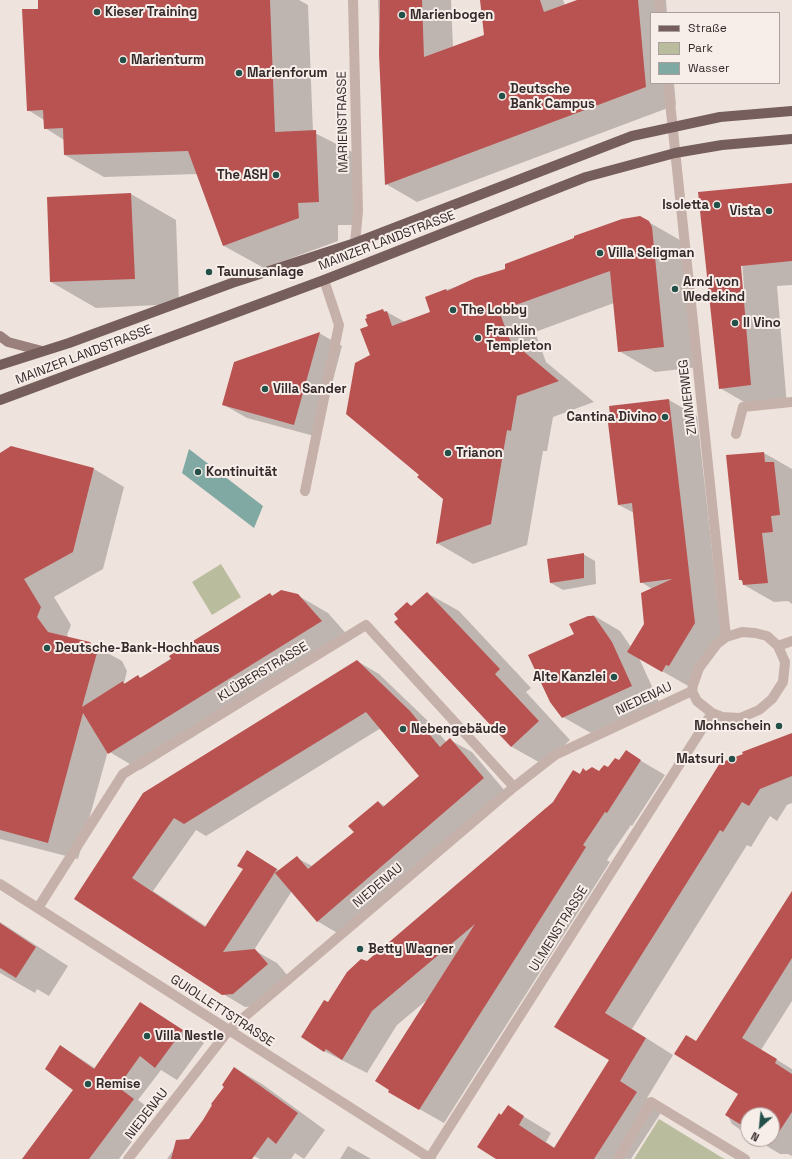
<!DOCTYPE html>
<meta charset="utf-8">
<style>
body{margin:0}
#map{position:relative;width:792px;height:1159px;overflow:hidden;background:#efe3dd;font-family:"Space Grotesk",sans-serif}
canvas{display:block}
.legend{position:absolute;left:650px;top:12px;width:130px;height:72px;box-sizing:border-box;background:#f7ede9;border:1px solid #a99f9c;margin:0;padding:5px 7px;list-style:none;font-size:12px;color:#342a29}
.legend li{display:flex;align-items:center;gap:8px;height:20px}
.legend b{width:20px;border:1px solid #a99f9c}
.north{position:absolute;left:740px;top:1107px;width:40px;height:40px;box-sizing:border-box;background:#f7ede9;border:1px solid #a99f9c;border-radius:50%;rotate:207deg;font-size:11px;font-weight:700;line-height:16px;text-align:center;color:#342a29}
.north::after{content:'';display:block;margin:auto;width:14px;height:18px;background:#23514a;clip-path:polygon(50% 0,100% 100%,50% 72%,0 100%)}
</style>
<div id="map">
<canvas width="792" height="1159"></canvas>
<ul class="legend">
<li><b style="height:5px;background:#755e5b"></b>Straße</li>
<li><b style="height:11px;background:#b9bd9e"></b>Park</li>
<li><b style="height:11px;background:#7fa9a2"></b>Wasser</li>
</ul>
<div class="north">N</div>
</div>
<script>
const context = document.querySelector('canvas').getContext('2d');
context.lineJoin = 'round';
function fillPath(path, color) { context.fillStyle = color; context.fill(path, 'evenodd'); }
const shape = rows => new Path2D(rows.map(r => 'M' + r).join(''));
function strokePath(path, color, width, dash) { context.strokeStyle = color; context.lineWidth = width; context.lineCap = dash ? 'butt' : 'round'; context.setLineDash(dash || []); context.stroke(path); }
function write(font, color, halo, rows, align = 'center') {
  context.font = font + ' "Space Grotesk",sans-serif'; context.lineWidth = 4; context.setLineDash([]); context.textBaseline = 'middle'; context.strokeStyle = halo; context.fillStyle = color; for (const [text, x, y, turn = 0] of rows) {
    context.save(); context.translate(x, y); context.rotate((+turn || 0) * Math.PI / 180); context.textAlign = isNaN(turn) ? turn : align; if (halo) context.strokeText(text, 0, 0); context.fillText(text, 0, 0); context.restore();
  }
}
fillPath(shape([
 [221,564,241,597,212,615,192,582],
 [659,1119,721,1157,725,1159,634,1159]
]), '#b9bd9e');
fillPath(shape([
 [189,449,263,506,254,528,182,473]
]), '#7fa9a2');
fillPath(shape([
 [39,0,299,0,308,5,313,132,356,154,358,225,338,225,338,241,264,268,224,246,197,174,104,177,65,155,64,140,45,128,44,120,28,110],
 [378,0,451,0,453,48,485,35,481,0,563,0,565,5,579,0,666,0,667,13,651,13,651,83,674,83,676,105,417,202,386,184],
 [792,184,792,285,777,286,787,406,756,409,720,388,699,193],
 [740,261,742,261,745,300,743,300],
 [131,194,176,220,179,304,96,308,51,282],
 [640,217,685,243,700,367,655,372,619,351,614,303,535,332,546,362,594,402,553,417,547,451,543,451,527,545,473,564,437,543,445,498,420,475,371,355,369,326,383,310,405,322,431,313,446,290,506,270],
 [319,333,342,346,318,437,247,418,224,405],
 [669,400,697,416,722,639,697,681,690,687,639,658,659,702,591,733,563,717,575,634,571,624,593,615,620,631,631,647,645,624,652,589,641,582,634,513,619,505,610,407],
 [12,447,94,469,124,487,103,569,54,597,71,625,67,635,69,638,91,644,122,661,127,671,124,683,126,684,138,677,141,678,270,594,273,596,297,595,328,613,351,639,140,770,108,751,78,859,0,839,0,454],
 [764,453,792,469,792,604,788,601,774,602,744,585,744,582,740,580],
 [583,554,595,561,596,584,563,590,551,583],
 [427,593,459,611,531,688,526,692,570,740,544,765,512,747,396,622,400,619,407,604,412,606],
 [357,661,379,674,432,725,447,743,450,740,472,752,505,791,339,934,317,921,292,891,254,950,277,963,289,977,255,1006,245,1007,223,994,76,898],
 [381,728,420,776,385,806,378,802,355,832,312,866,297,858,280,871,248,851,244,869,207,927,153,891,196,830,206,836],
 [792,736,792,803,787,805,777,821,770,816,751,847,747,845,632,1029,673,1055,647,1098,664,1108,631,1159,498,1159,502,1116,508,1107,551,1133,546,1142,555,1148,611,1060,556,1027],
 [626,752,665,775,632,826,631,825,607,860,610,862,444,1123,414,1106,428,999,397,1025,367,1073,324,1051,328,1003,367,963,554,802,583,770,587,772,600,772,620,762],
 [792,893,792,1001,761,1050,792,1069,792,1156,788,1154,780,1154,755,1139,772,1139,772,1115,748,1115,748,1135,732,1124,727,1114,739,1094,697,1042],
 [0,922,68,966,49,996,37,989,35,993,0,973],
 [141,1004,204,1043,177,1080,161,1070,138,1100,154,1112,119,1159,22,1159,74,1089,61,1046,95,1068],
 [235,1068,262,1084,325,1130,304,1159,295,1153,291,1159,260,1159,254,1156,251,1159,167,1159,174,1149,189,1140,204,1120],
 [348,1146,366,1156,371,1159,340,1159]
]), '#0003');
fillPath(shape([
 [38,0,270,0,275,132,316,130,319,202,298,203,299,218,223,246,188,151,64,155,63,128,44,129,43,110,27,111,22,9,38,9],
 [380,0,422,0,424,57,484,35,480,0,540,0,544,12,577,0,638,0,646,87,385,185,379,54],
 [792,183,792,261,741,266,751,385,719,389,698,192],
 [131,193,135,279,50,282,47,197],
 [640,216,649,221,652,227,664,347,618,352,610,271,499,311,510,340,559,381,517,396,511,431,507,430,491,524,436,544,443,499,417,477,419,475,346,414,355,363,370,355,360,329,368,326,365,319,367,318,366,315,383,309,384,312,387,311,392,326,430,312,425,297,446,289,447,291,475,278,505,269,505,264,574,238,574,236,622,219],
 [320,332,294,425,222,405,234,362],
 [669,399,695,623,669,666,666,665,662,672,627,652,644,624,641,593,672,579,640,583,632,503,618,505,608,423,611,422,609,406],
 [11,446,94,468,73,552,24,579,41,607,37,617,48,632,90,642,97,653,82,707,123,681,124,684,138,675,140,678,171,659,169,656,270,593,272,596,281,590,298,594,322,621,108,754,83,713,48,843,0,830,0,453],
 [764,452,765,462,774,462,780,515,771,516,773,532,762,533,768,583,743,585,742,580,739,580,726,455],
 [584,553,584,578,550,583,547,559],
 [427,592,500,669,495,674,539,721,511,747,394,622,398,619,394,614,407,602,411,606],
 [588,616,594,616,612,642,632,686,562,718,550,702,528,655,574,634,569,624],
 [357,660,410,711,440,747,450,738,484,778,317,922,275,873,297,856,308,869,354,832,348,826,378,801,383,807,419,776,366,712,184,824,174,818,132,878,205,927,243,869,237,866,247,850,277,869,223,952,255,949,268,964,233,994,222,995,74,899,143,793],
 [792,733,792,776,760,789,749,806,742,802,723,832,720,830,605,1013,646,1038,620,1081,637,1092,594,1159,496,1159,477,1147,499,1113,501,1115,508,1105,524,1116,519,1125,554,1148,609,1060,554,1027,720,763,743,754,742,752],
 [626,750,641,760,607,813,605,812,583,845,586,847,581,855,419,1110,388,1092,389,1090,375,1081,475,924,372,1011,342,1060,326,1049,324,1052,301,1037,324,1000,328,1002,347,972,361,959,367,961,553,802,573,770,580,774,583,768,586,771,592,767,599,771,604,765,608,767,615,758,619,760],
 [792,891,792,958,742,1038,777,1059,775,1063,792,1074,792,1112,771,1144,763,1139,772,1139,772,1115,748,1115,748,1129,725,1115,738,1094,674,1054,686,1035,696,1041],
 [0,923,36,947,16,978,0,968],
 [140,1002,183,1030,155,1068,140,1056,118,1087,134,1099,89,1159,22,1159,73,1090,45,1069,60,1045,94,1069],
 [234,1067,298,1113,276,1144,268,1137,252,1159,171,1159,176,1140,189,1139,203,1120,212,1105,211,1104,224,1087,222,1085]
]), '#b95351');
strokePath(shape([
 [736,434,743,407,792,402],
 [305,491,339,325,324,280]
]), '#c6b1aa', 10);
strokePath(shape([
 [353,0,358,211,355,243],
 [659,0,660,13],
 [668,83,726,637],
 [742,632,755,633,767,636,778,646,785,662,783,682,772,699,759,710,740,718,722,717,712,713,697,701,692,691,693,685,699,668,717,644,726,637,742,632],
 [778,646,792,641],
 [0,884,431,1159],
 [38,908,123,774,366,625,514,787],
 [128,1159,229,1030,514,787,555,755,692,691],
 [429,1159,712,713],
 [618,1159,651,1102,745,1159]
]), '#c6b1aa', 10);
strokePath(shape([
 [0,336,8,342,42,351]
]), '#9a807c', 10);
strokePath(shape([
 [0,365,69,343,232,283,355,243,632,136,720,117,792,111],
 [0,400,324,280,586,177,675,153,722,145,792,139]
]), '#755e5b', 10);
for (const [x, y, r, color] of [
 [97,12,4,"#23514a"],
 [402,15,4,"#23514a"],
 [123,60,4,"#23514a"],
 [239,73,4,"#23514a"],
 [502,96,4,"#23514a"],
 [276,175,4,"#23514a"],
 [717,205,4,"#23514a"],
 [769,211,4,"#23514a"],
 [600,253,4,"#23514a"],
 [209,272,4,"#23514a"],
 [675,289,4,"#23514a"],
 [453,310,4,"#23514a"],
 [735,323,4,"#23514a"],
 [478,338,4,"#23514a"],
 [265,389,4,"#23514a"],
 [665,417,4,"#23514a"],
 [448,453,4,"#23514a"],
 [198,472,4,"#23514a"],
 [47,648,4,"#23514a"],
 [614,677,4,"#23514a"],
 [779,726,4,"#23514a"],
 [403,729,4,"#23514a"],
 [732,759,4,"#23514a"],
 [360,949,4,"#23514a"],
 [147,1036,4,"#23514a"],
 [88,1084,4,"#23514a"]
]) { const dot = new Path2D(); dot.arc(x, y, r, 0, 2 * Math.PI); context.fillStyle = color; context.fill(dot); strokePath(dot, '#f7ede9', 1.5); }
write('bold 13px', '#342a29', '#f7ede9', [
 ["Kieser Training",105,12],
 ["Marienbogen",410,15],
 ["Marienturm",131,60],
 ["Marienforum",247,73],
 ["Deutsche",510,89],
 ["Bank Campus",510,104],
 ["The ASH",268,175,"right"],
 ["Isoletta",709,205,"right"],
 ["Vista",761,211,"right"],
 ["Villa Seligman",608,253],
 ["Taunusanlage",217,272],
 ["Arnd von",683,282],
 ["Wedekind",683,297],
 ["The Lobby",461,310],
 ["Il Vino",743,323],
 ["Franklin",486,331],
 ["Templeton",486,346],
 ["Villa Sander",273,389],
 ["Cantina Divino",657,417,"right"],
 ["Trianon",456,453],
 ["Kontinuität",206,472],
 ["Deutsche-Bank-Hochhaus",55,648],
 ["Alte Kanzlei",606,677,"right"],
 ["Mohnschein",771,726,"right"],
 ["Nebengebäude",411,729],
 ["Matsuri",724,759,"right"],
 ["Betty Wagner",368,949],
 ["Villa Nestle",155,1036],
 ["Remise",96,1084]
], 'left');
write('13px', '#342a29', '#f7ede9', [
 ["MARIENSTRASSE",343,122,-91],
 ["MAINZER LANDSTRASSE",387,241,-21],
 ["MAINZER LANDSTRASSE",84,355,-21],
 ["ZIMMERWEG",688,397,-97],
 ["KLÜBERSTRASSE",263,672,-31],
 ["NIEDENAU",644,699,-25],
 ["NIEDENAU",378,886,-40],
 ["ULMENSTRASSE",559,929,-58],
 ["GUIOLLETTSTRASSE",222,1011,33],
 ["NIEDENAU",147,1114,-52]
]);
</script>
